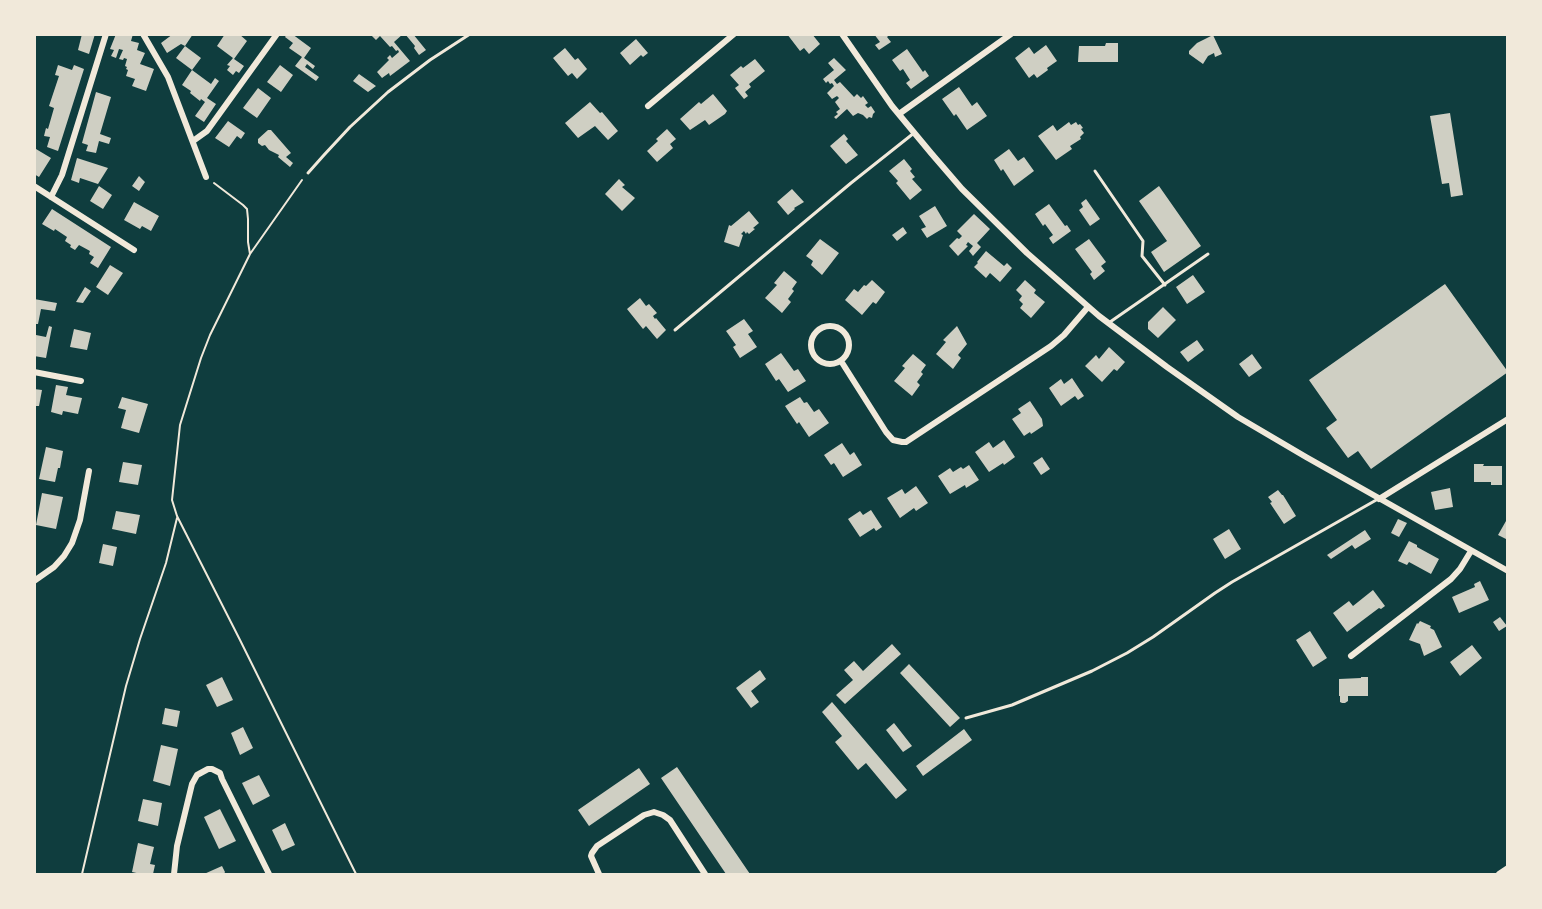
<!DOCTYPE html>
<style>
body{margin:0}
#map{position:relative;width:1542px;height:909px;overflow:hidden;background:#0f3d3e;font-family:Manrope,sans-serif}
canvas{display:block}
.frame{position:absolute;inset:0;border:36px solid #f1e9da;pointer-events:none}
</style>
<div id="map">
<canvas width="1542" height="909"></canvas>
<div class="frame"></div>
</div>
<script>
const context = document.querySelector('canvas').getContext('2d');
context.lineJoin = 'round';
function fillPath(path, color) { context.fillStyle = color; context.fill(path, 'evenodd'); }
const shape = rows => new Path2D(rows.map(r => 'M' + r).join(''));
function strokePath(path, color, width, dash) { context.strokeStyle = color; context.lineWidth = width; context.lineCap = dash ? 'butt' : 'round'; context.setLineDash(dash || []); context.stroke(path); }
fillPath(shape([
 [82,34,95,34,89,54,78,50],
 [116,34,133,34,131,41,139,43,137,50,145,53,140,64,154,69,146,91,132,86,135,79,126,76,128,70,126,69,127,67,125,66,127,59,124,58,123,60,119,59,123,50,119,49,116,58,111,56,114,50,110,49],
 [173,34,193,34,185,46,201,58,192,70,176,58,185,46,181,44,167,53,161,43],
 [225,34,239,34,247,41,234,59,244,66,239,73,236,71,233,75,227,70,230,66,227,65,233,58,217,46],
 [287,34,292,34,311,48,304,58,315,66,313,69,307,64,305,67,319,77,316,81,295,66,302,57,289,48,293,43,285,37],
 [370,34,403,34,394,42,410,61,390,76,389,73,382,78,377,72,389,60,387,58,390,55,392,58,399,52,398,50,396,51,392,46,390,47,380,36,376,40],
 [405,34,413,34,426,50,419,55,414,48,415,46],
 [787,34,812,34,820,44,809,54,804,48,800,51],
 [874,34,890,34,887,37,891,42,879,50,875,45,880,42],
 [1213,35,1222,54,1215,57,1214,53,1208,56,1203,64,1189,54,1189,51,1197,43],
 [636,39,648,53,643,57,641,55,630,65,620,53],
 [1106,43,1118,43,1118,62,1078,62,1079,46,1105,46],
 [1046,45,1057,61,1047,68,1048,70,1037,78,1034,74,1029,78,1015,58,1029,47,1034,54],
 [565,48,575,60,578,58,587,69,577,79,572,73,568,76,553,58],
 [907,49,923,72,925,70,929,76,911,89,906,83,910,80,903,69,900,71,892,60],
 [834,58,846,70,834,80,837,84,840,82,854,97,857,94,861,98,863,96,868,103,865,105,868,108,871,106,875,112,873,114,872,118,869,117,867,119,863,115,858,113,853,116,847,109,836,119,834,117,838,114,836,112,840,109,835,102,839,98,837,96,832,99,827,93,834,86,832,83,830,84,828,81,826,83,823,79,834,70,828,63],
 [755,59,765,71,749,84,751,87,745,92,748,96,744,99,735,88,739,85,730,75,741,66,743,68],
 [58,65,72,70,74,65,84,69,58,151,47,147,50,137,44,136,46,128,48,129,54,108,49,106,59,76,55,75],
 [280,65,293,75,281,92,267,82],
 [192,70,211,84,215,78,219,81,207,98,216,104,204,122,195,116,205,102,201,99,200,101,190,93,191,91,182,85],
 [359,74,376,86,368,92,353,81],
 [959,87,972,106,977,102,987,116,967,130,956,114,954,116,942,99],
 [258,88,271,98,257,118,243,108],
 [96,92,111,97,100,134,111,138,109,144,99,141,96,153,86,151,88,145,82,143],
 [713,94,727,111,725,114,709,125,705,120,690,130,680,119,699,102,701,104],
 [590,102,600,113,602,112,618,131,608,140,595,126,578,138,565,123],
 [1450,113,1463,195,1451,197,1449,183,1442,184,1430,116],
 [228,121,245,133,241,139,237,136,229,147,215,138],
 [1069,122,1071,125,1076,122,1078,125,1080,124,1083,128,1081,129,1084,133,1080,137,1081,139,1070,146,1072,149,1056,160,1038,136,1053,125,1057,131],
 [667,129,676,139,670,144,673,148,657,162,647,151,658,141,656,139],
 [268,130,271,130,291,153,286,157,293,163,290,167,278,157,279,155,269,150,265,145,262,146,258,143,258,139],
 [844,134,848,139,846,141,858,155,846,164,830,146],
 [36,149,51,158,39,177,34,174,34,150],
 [1009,149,1018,161,1024,157,1034,171,1014,186,1003,169,1001,171,994,160],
 [77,158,108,168,98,184,80,178,79,183,71,180],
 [904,159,912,169,910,171,915,177,912,179,922,190,910,200,896,183,898,181,889,171],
 [139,176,145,182,139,191,132,186],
 [619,179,625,185,622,187,635,198,622,211,605,194],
 [99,186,112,195,103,209,90,201],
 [1159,186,1201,246,1164,272,1151,252,1167,241,1139,201],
 [792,189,804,202,794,208,795,209,788,215,777,202],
 [1086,199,1100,219,1090,226,1079,210,1083,207,1081,203],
 [134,202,159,216,151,231,142,226,140,229,124,220],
 [1049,204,1065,226,1067,225,1071,231,1053,244,1049,238,1053,235,1045,224,1043,226,1035,214],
 [935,206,947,226,927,238,921,229,926,227,919,216],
 [52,209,111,247,98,268,90,263,94,257,89,254,90,251,79,245,75,250,70,247,71,245,65,241,67,237,55,229,54,231,42,224],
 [749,211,759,223,753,228,755,229,749,234,747,232,746,234,744,231,741,234,743,235,739,247,724,242,729,225,731,226],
 [974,214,990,229,977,243,981,247,973,256,969,251,973,246,968,242,966,245,968,246,958,256,949,246,957,238,959,239,962,236,957,231],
 [903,227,907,233,897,241,892,235],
 [820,239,839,253,822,275,811,265,813,261,806,256],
 [1089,239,1106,262,1101,266,1105,271,1094,280,1090,274,1092,272,1075,249],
 [986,251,1004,266,1007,263,1012,268,1000,282,990,273,986,278,974,267,978,263,977,262],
 [110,265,123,273,108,295,96,287],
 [784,271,797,282,792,289,794,291,788,299,791,302,782,313,765,298,777,285,774,283],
 [1193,275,1205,292,1187,304,1176,287],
 [872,280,885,292,876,304,873,302,862,315,845,300,854,289,858,292,864,285,866,286],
 [1025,280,1036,290,1034,293,1045,302,1031,318,1020,308,1023,304,1019,300,1022,296,1016,290],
 [1445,284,1508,372,1371,469,1358,451,1348,458,1326,428,1337,420,1309,380],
 [85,287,91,291,83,303,76,302],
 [640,298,646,306,649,304,657,313,653,316,655,319,656,318,666,330,657,339,646,326,643,329,627,309],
 [34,299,57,303,55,311,41,309,38,324,34,324],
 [1163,307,1176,320,1158,338,1148,329,1148,322],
 [744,319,753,331,748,334,757,347,740,358,733,347,736,345,726,331],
 [49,326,52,327,46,358,34,356,34,344,36,335,46,337],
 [957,326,967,344,958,355,961,358,953,369,936,354,946,342,943,340],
 [74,329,91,333,87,350,70,347],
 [1197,340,1204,350,1188,362,1180,352],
 [1109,347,1125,362,1117,371,1114,369,1102,382,1085,366,1096,355,1099,359],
 [781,353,794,371,798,369,806,381,788,392,779,379,776,381,765,364],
 [913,354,926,365,921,372,923,374,917,382,920,385,912,396,894,381,905,368,902,366],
 [1252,354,1262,368,1249,377,1239,364],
 [1072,378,1084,396,1078,400,1075,396,1061,406,1049,388,1061,379,1064,384],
 [56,385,68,387,66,395,82,398,78,414,63,411,62,415,51,412],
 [34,389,42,390,39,406,34,406],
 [122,397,148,404,139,433,121,428,126,410,118,408],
 [800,397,804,403,807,402,814,412,819,409,829,423,809,437,799,422,797,424,785,406],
 [1030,401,1042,419,1043,426,1031,434,1030,432,1024,436,1012,419,1021,413,1018,409],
 [1004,440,1015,457,1004,465,1003,463,989,472,975,452,989,442,993,448],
 [842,443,850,455,854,452,862,465,843,477,834,463,831,465,824,455],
 [46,447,63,451,60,468,58,468,55,482,39,479],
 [1042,457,1050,469,1041,475,1033,463],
 [123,462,142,465,138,485,119,482],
 [1474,464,1484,464,1483,466,1502,466,1502,485,1491,485,1491,482,1474,482],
 [969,465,979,480,966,488,965,485,950,494,938,476,950,468,953,472,961,467,963,469],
 [916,486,928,503,916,511,914,508,900,518,887,498,902,489,905,494],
 [1450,488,1453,507,1435,510,1431,492],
 [1278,490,1282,495,1283,495,1296,516,1284,524,1270,503,1272,502,1268,497],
 [42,493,63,497,56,529,36,525],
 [871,510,882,527,876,531,874,528,860,537,848,519,860,511,863,515],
 [116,511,140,515,136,534,112,529],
 [1398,519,1407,523,1399,537,1391,533],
 [1506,521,1508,522,1508,540,1498,535],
 [1229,529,1241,549,1225,559,1213,539],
 [1365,530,1371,539,1355,549,1352,545,1331,559,1327,555],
 [1409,541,1417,545,1417,547,1439,559,1431,574,1409,562,1407,565,1398,561],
 [103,544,117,547,113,566,99,563],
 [1480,581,1489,600,1459,613,1452,597,1475,587,1474,584],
 [1373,590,1385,606,1381,609,1379,608,1347,632,1333,613,1349,601,1353,606],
 [1500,617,1507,626,1499,631,1493,622],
 [1420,621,1431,626,1430,628,1434,630,1442,647,1424,656,1420,644,1409,640,1417,623,1418,624],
 [1310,631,1327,658,1313,667,1296,640],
 [892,644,901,654,845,704,836,695,853,680,844,670,854,661,863,671],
 [1472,645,1482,658,1460,676,1450,662],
 [909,664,960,718,950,727,900,673],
 [760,670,766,679,751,691,759,702,751,708,736,688],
 [222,677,233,700,217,707,206,685],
 [1361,677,1368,677,1368,696,1348,696,1348,701,1345,703,1342,703,1340,702,1340,696,1339,696,1339,679,1361,678],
 [832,702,907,790,896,799,866,763,858,770,835,742,842,736,822,712],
 [165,708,180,711,177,727,162,724],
 [894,723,912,746,903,752,886,730],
 [243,727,253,748,240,755,231,733],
 [964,729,972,740,923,776,916,766],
 [161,745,178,749,170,786,153,781],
 [677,767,750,874,726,874,661,778],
 [639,768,650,784,589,826,578,810],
 [259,775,270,796,253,805,242,783],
 [143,799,162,803,158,826,138,821],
 [220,809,236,841,219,849,204,817],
 [285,823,295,845,282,851,272,830],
 [138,843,154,847,150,864,155,865,153,874,141,874,132,872],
 [222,866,225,872,224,874,204,874]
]), '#cfcfc3');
strokePath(shape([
 [302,180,250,254,210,335,201,358,180,425,172,500,177,516,240,640,356,874],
 [214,183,243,205,247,209,248,219,248,242,250,254],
 [82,874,126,686,140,639,166,563,177,518]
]), '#f1e9da', 2);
strokePath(shape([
 [1095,171,1143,241,1142,256,1165,285],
 [308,173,324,155,350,127,388,92,430,60,470,34],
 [1110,322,1208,254],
 [675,330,851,183,914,133],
 [966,718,1012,705,1092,671,1127,653,1153,637,1215,593,1232,582,1378,499]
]), '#f1e9da', 3);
strokePath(shape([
 [143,34,168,77,206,177],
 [842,34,892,106,931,153,962,189,1027,253,1099,316,1167,367,1238,417,1306,457,1508,571],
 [648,106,734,34],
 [899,114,1011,34],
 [193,141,207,131,277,34],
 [34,186,134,250],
 [51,197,62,175,106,34],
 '811 345a19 19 0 1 1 38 0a19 19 0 1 1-38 0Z',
 [841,361,886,432,893,440,902,442,906,442,1051,346,1064,335,1088,307],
 [34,372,81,381],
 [1379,499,1508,419],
 [34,581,54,567,64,556,72,543,80,520,89,471],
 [1351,656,1451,579,1460,569,1471,551],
 [174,874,177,846,192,784,197,775,208,769,212,769,220,773,222,779,269,874],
 [599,874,591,856,592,853,597,846,644,815,654,812,663,815,670,820,705,874],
 [1499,874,1508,868]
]), '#f1e9da', 6);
</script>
